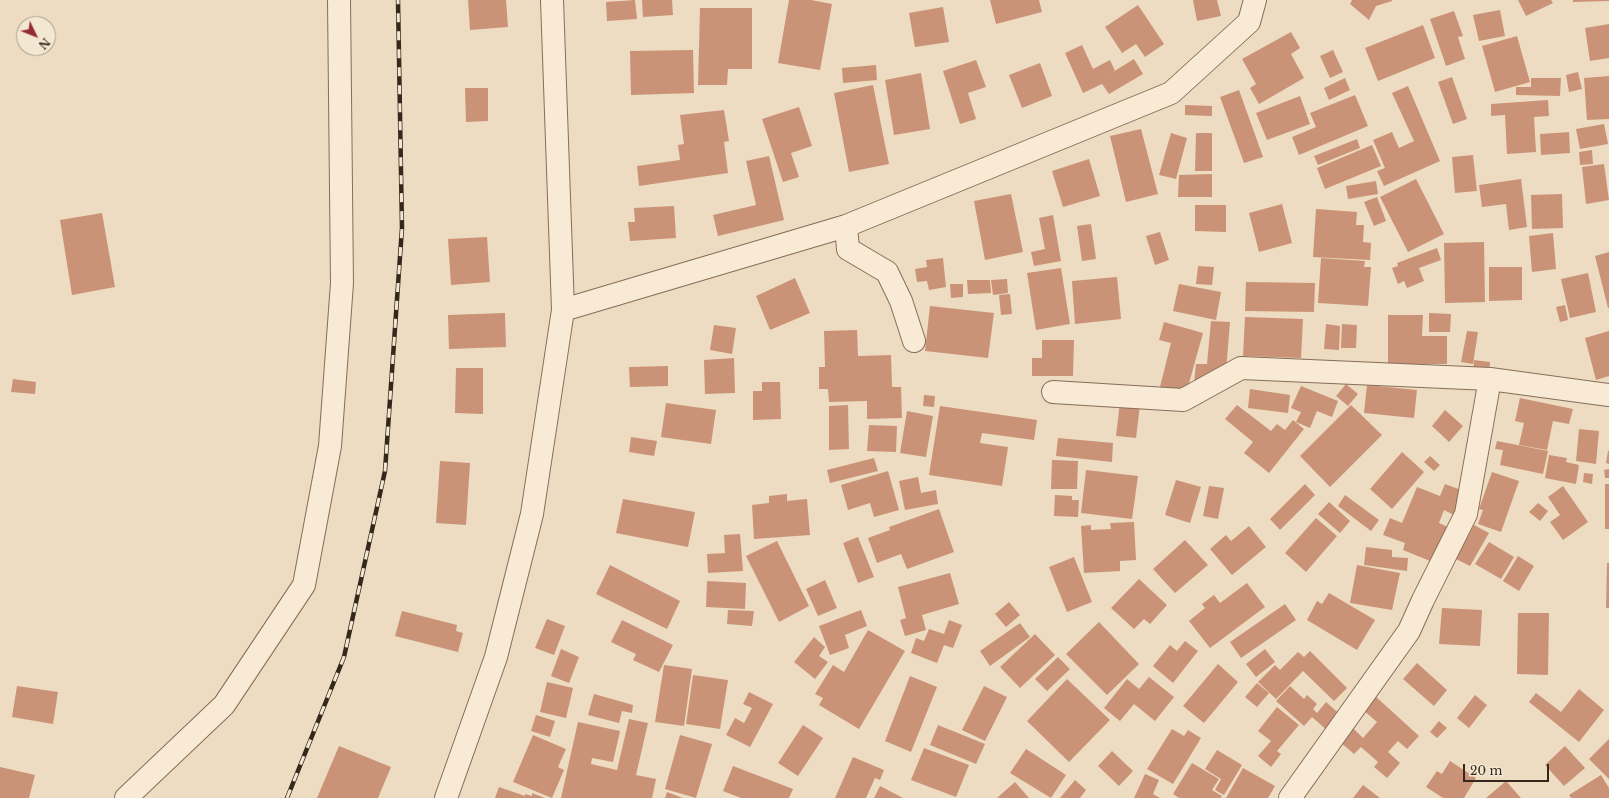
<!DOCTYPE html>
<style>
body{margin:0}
#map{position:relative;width:1609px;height:798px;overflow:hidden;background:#eddcc1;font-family:"Libre Baskerville",serif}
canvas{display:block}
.north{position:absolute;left:16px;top:16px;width:40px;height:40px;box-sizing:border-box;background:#f4e7d1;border:1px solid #a89a89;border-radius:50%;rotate:133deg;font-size:11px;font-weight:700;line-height:16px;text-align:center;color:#36271d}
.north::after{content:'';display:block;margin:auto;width:14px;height:18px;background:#932b34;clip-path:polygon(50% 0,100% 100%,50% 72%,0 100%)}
.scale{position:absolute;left:1463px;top:764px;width:86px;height:18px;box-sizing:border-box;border:2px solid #36271d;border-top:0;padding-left:5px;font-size:12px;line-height:14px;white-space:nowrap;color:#36271d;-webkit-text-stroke:3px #f4e7d1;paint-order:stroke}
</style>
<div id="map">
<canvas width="1609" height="798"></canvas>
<div class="north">N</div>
<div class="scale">20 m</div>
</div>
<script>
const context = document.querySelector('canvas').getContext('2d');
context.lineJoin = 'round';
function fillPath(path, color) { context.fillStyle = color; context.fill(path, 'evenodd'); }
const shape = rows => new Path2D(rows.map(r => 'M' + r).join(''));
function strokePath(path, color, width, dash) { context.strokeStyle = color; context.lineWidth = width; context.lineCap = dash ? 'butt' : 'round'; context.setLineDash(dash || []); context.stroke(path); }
fillPath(shape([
 [468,0,506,0,508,27,470,30],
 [635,0,637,19,607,21,606,2],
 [642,0,672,0,673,15,643,17],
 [789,0,811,0,832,4,820,70,778,63],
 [990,0,1039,0,1042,12,996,24],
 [1193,0,1217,0,1221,16,1197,21],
 [1352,0,1392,0,1392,1,1376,6,1369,20,1350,4],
 [1518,0,1551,0,1553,3,1526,16],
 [1573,0,1609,0,1609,1,1573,2],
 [1138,5,1164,44,1145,57,1136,44,1122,53,1105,27],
 [943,7,949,42,915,47,909,13],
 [700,8,752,8,752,69,728,69,727,85,698,85],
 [1500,10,1505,36,1479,41,1473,15],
 [1454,11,1463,36,1458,37,1465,59,1446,66,1430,19],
 [1609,24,1609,58,1590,61,1585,28],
 [1423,25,1435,58,1378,81,1365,48],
 [1291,32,1300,48,1291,54,1304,78,1259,104,1250,88,1256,84,1242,59],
 [1517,36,1530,82,1495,92,1482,46],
 [1082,45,1093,69,1110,60,1115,71,1108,75,1134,59,1143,74,1109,94,1102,84,1083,93,1065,53],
 [693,50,694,93,631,95,630,51],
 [1333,50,1343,72,1330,78,1320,56],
 [976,60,986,87,968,93,976,119,960,124,943,71],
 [1040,63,1052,96,1022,108,1009,75],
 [876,65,877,80,843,83,842,68],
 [1578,72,1582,89,1569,92,1566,75],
 [921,73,930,129,894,135,885,80],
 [1609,76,1609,119,1587,120,1584,78],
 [1452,77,1467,119,1453,124,1438,82],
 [1345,78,1350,90,1329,100,1324,88],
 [1531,78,1561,78,1560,96,1516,95,1516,87,1531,87],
 [873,85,889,164,849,172,834,93],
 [1408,86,1440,161,1384,186,1377,171,1385,168,1373,140,1392,132,1399,148,1414,141,1392,93],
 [465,88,488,88,488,121,466,122],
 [1239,90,1263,157,1244,163,1220,97],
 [1355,95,1368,126,1299,155,1292,137,1316,127,1310,113],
 [1300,96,1310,124,1267,140,1256,113],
 [1548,100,1549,116,1534,117,1536,152,1507,154,1505,115,1491,116,1491,104],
 [1185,105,1212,106,1212,116,1185,115],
 [799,107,812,146,791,153,799,177,783,182,762,119],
 [724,110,729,141,724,142,728,173,639,186,637,166,680,160,678,145,684,144,680,115],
 [1604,124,1608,144,1580,149,1576,129],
 [1141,129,1158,194,1126,202,1110,136],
 [1569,132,1570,153,1541,155,1540,134],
 [1171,133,1187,138,1176,179,1159,175],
 [1196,133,1212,133,1212,171,1195,171],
 [1357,139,1360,148,1318,165,1314,156],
 [1372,145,1381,166,1325,189,1317,168],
 [1592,150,1593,164,1580,165,1579,152],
 [1473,155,1477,191,1455,193,1452,157],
 [769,156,784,220,718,236,713,215,756,205,746,161],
 [1089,159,1100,196,1063,207,1052,171],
 [1604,164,1609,200,1586,204,1582,167],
 [1212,174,1212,197,1178,197,1179,175],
 [1416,179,1444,234,1408,252,1380,197],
 [1521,179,1527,227,1509,230,1506,204,1482,207,1479,185],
 [1376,181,1378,194,1348,199,1346,186],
 [1011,194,1023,252,985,260,974,201],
 [1562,194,1563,228,1532,229,1531,195],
 [1377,197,1386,221,1374,226,1364,202],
 [1282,204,1292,243,1259,252,1249,213],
 [1195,205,1226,205,1226,232,1195,231],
 [674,206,676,238,630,241,628,222,635,222,634,208],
 [1316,209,1357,212,1356,225,1364,225,1363,242,1371,243,1370,260,1313,257],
 [102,213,115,287,72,295,60,220],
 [1053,215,1061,261,1034,266,1031,252,1045,249,1039,218],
 [1091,224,1096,259,1082,261,1077,226],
 [1160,232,1169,260,1155,265,1146,236],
 [1553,233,1556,269,1532,272,1529,236],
 [487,237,490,282,451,285,448,239],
 [1484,242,1485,302,1445,303,1444,243],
 [1437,248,1441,260,1419,268,1424,281,1407,288,1404,281,1398,284,1392,268,1398,266,1397,263],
 [1609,252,1609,308,1608,308,1595,256],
 [943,258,946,287,929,290,927,281,917,282,915,269,927,267,926,260],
 [1321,258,1365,261,1364,267,1371,267,1368,306,1318,303],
 [1198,266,1214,267,1212,285,1196,284],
 [1489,267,1522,267,1522,300,1489,301],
 [1061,268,1070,324,1036,330,1027,273],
 [1588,273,1596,312,1570,318,1561,279],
 [1117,277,1121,319,1075,324,1072,281],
 [795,278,810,313,770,330,756,296],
 [1007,279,1008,293,993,295,991,280],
 [967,280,990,280,991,293,968,294],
 [1246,282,1315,283,1314,312,1245,311],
 [950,284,963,284,963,297,951,298],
 [1179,284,1221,292,1216,320,1173,311],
 [1010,294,1012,314,1001,315,999,295],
 [1565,305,1568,320,1560,322,1556,307],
 [930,306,994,313,988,358,925,351],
 [505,313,506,347,449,349,448,315],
 [1429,313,1451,314,1450,332,1429,332],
 [1388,315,1423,315,1422,336,1447,336,1447,364,1388,364],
 [1245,317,1303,319,1301,358,1243,356],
 [1211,321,1230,322,1226,371,1212,370,1210,384,1194,383,1196,364,1207,364],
 [1164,322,1203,333,1186,394,1160,387,1171,343,1159,340],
 [1326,324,1340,326,1339,350,1324,349],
 [1342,324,1357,325,1356,348,1341,348],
 [714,325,736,328,732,354,710,350],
 [857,330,858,356,891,355,892,387,901,387,902,418,867,419,867,401,829,402,828,389,819,389,819,367,825,367,824,331],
 [1467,331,1478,332,1473,364,1461,362],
 [1609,331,1609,376,1596,380,1585,338],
 [1042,340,1074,340,1073,376,1032,376,1032,358,1042,358],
 [734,358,735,393,705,394,704,360],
 [1474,360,1490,362,1489,375,1473,373],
 [668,366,668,386,630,387,629,367],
 [456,368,483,368,483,414,455,413],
 [13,379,36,382,35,394,11,392],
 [762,382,780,382,781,419,753,420,753,391,762,391],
 [1346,384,1358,394,1348,406,1336,396],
 [1367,385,1417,390,1414,418,1364,413],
 [1301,386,1338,401,1332,417,1317,411,1310,428,1296,422,1301,412,1291,408],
 [1250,389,1290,395,1288,413,1248,408],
 [924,395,935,396,934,407,923,406],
 [1520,398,1573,409,1569,424,1553,421,1547,450,1519,445,1524,423,1515,421],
 [1120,402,1140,405,1136,438,1116,436],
 [666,403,716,410,711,444,661,437],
 [848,405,849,449,829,450,829,406],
 [1237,405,1271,431,1277,424,1285,430,1293,420,1304,429,1269,473,1244,453,1253,442,1225,419],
 [1351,405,1382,435,1330,487,1300,456],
 [940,406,1037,420,1034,440,982,433,980,443,1008,447,1002,486,929,475],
 [1445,410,1463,426,1449,442,1432,426],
 [907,411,933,416,926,457,900,453],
 [869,425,897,426,896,452,867,451],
 [1579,429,1599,431,1596,464,1576,461],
 [631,437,657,441,654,456,629,452],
 [1058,438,1113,443,1112,462,1056,456],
 [1497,441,1548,451,1543,474,1500,465,1503,450,1495,449],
 [1608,451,1609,451,1609,464,1606,463],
 [1402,452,1424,472,1392,509,1370,489],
 [1549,455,1567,458,1566,462,1579,465,1576,484,1545,478],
 [1430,456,1440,465,1434,471,1424,462],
 [874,458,878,471,830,483,827,470],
 [1052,460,1078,461,1077,489,1051,489],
 [440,461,470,463,466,525,436,523],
 [1609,469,1609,478,1605,478,1604,470],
 [1086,470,1138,476,1132,519,1081,513],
 [888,471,899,510,874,517,870,503,848,510,841,485],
 [1492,472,1519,481,1501,532,1478,524,1483,510,1479,509],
 [1584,473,1593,474,1592,484,1583,482],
 [918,477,921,493,936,490,938,504,905,510,899,481],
 [1176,480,1201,487,1190,523,1165,515],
 [1305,484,1315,495,1280,530,1270,519],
 [1445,484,1464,491,1454,515,1444,510,1439,523,1450,528,1435,563,1403,550,1405,543,1383,535,1390,518,1402,523,1417,487,1440,496],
 [1605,484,1609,484,1609,529,1605,529],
 [1209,486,1224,488,1218,519,1203,516],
 [1563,486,1588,522,1563,540,1550,522,1560,515,1548,497],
 [787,494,787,501,807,499,810,535,754,539,752,505,769,503,769,496],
 [1055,495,1072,496,1072,500,1079,500,1078,517,1054,516],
 [1345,495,1379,520,1371,531,1338,506],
 [623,499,695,512,688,547,616,533],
 [1329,502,1350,521,1340,533,1318,514],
 [1538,503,1548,511,1540,521,1529,512],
 [939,509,954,552,907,569,901,554,877,563,868,538,890,530,889,527],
 [1316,518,1337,536,1306,572,1285,553],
 [1134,522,1136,560,1120,561,1120,571,1084,573,1081,526,1091,525,1091,530,1111,529,1110,523],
 [1474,525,1489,533,1470,566,1456,559],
 [1249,526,1266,547,1232,575,1210,549,1226,535,1231,541],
 [740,534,743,571,708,573,707,554,725,553,724,535],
 [858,537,874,577,858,583,843,543],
 [1185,540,1208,565,1175,593,1153,569],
 [777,541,809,606,779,622,746,556],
 [1489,542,1514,557,1501,579,1475,564],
 [1366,547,1392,550,1392,557,1408,558,1407,571,1364,565],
 [1518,556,1534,566,1519,591,1503,581],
 [1074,557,1092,602,1067,612,1049,567],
 [1607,563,1609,563,1609,608,1606,608],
 [610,565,680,601,667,629,596,594],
 [1357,565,1400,573,1392,610,1350,603],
 [950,573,959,604,922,615,926,630,905,636,900,620,906,618,898,587],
 [1139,579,1167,605,1150,624,1144,619,1134,629,1111,608],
 [825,580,837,608,818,616,806,589],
 [707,581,746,583,745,609,706,607],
 [1247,583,1265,607,1210,648,1189,621,1205,608,1202,604,1214,595,1220,603],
 [1329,593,1375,620,1357,650,1307,620,1317,601,1322,604],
 [1009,602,1020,615,1006,627,995,614],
 [1285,604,1296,620,1241,658,1230,642],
 [1442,608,1482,610,1480,646,1439,644],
 [728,610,754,611,752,626,727,624],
 [861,610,867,626,845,635,849,648,830,655,819,626],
 [402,611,457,625,456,631,463,633,458,652,395,636],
 [1518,613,1549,613,1548,675,1517,674],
 [547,619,565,626,554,655,535,648],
 [622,620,673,645,659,672,633,660,636,654,611,642],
 [949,620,962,625,953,648,944,645,937,663,911,653,916,638,924,641,929,629,944,634],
 [1099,622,1139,664,1107,695,1066,654],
 [1020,623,1030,637,990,666,980,651],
 [868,630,905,651,859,729,819,705,823,698,815,694,833,665,844,672],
 [1035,634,1055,655,1020,688,1000,667],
 [814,637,825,647,819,656,828,662,815,679,794,662],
 [1185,641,1198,651,1173,683,1153,666,1170,645,1177,651],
 [561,649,579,657,569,683,551,676],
 [1265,649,1275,662,1256,677,1246,664],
 [1310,651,1347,688,1334,701,1303,671,1276,699,1258,682,1275,665,1280,670,1298,652,1304,657],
 [1058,657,1070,669,1047,691,1035,679],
 [1417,663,1447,690,1434,706,1403,679],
 [1218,664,1238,682,1204,723,1183,706],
 [664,665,692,669,684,726,655,722],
 [693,675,728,680,720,729,686,724],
 [910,676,937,687,911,752,885,741],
 [1149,677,1174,697,1155,721,1134,704,1120,721,1104,708,1127,679,1139,689],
 [1067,679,1110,720,1069,762,1027,721],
 [547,682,573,688,566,718,540,712],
 [1257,683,1269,693,1257,707,1245,697],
 [17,686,58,692,53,724,12,717],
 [984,686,1007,697,985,741,962,730],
 [1290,686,1304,699,1307,695,1317,704,1313,709,1317,713,1326,702,1343,717,1329,732,1312,717,1304,726,1276,701],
 [1579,689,1604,710,1579,742,1529,702,1536,693,1561,712],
 [749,692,773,704,750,747,726,735,735,718,744,723,752,708,743,704],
 [594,694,633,705,632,713,622,711,619,723,588,715],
 [1374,695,1419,736,1407,749,1398,741,1388,752,1400,763,1387,778,1374,767,1378,762,1361,747,1354,754,1340,742,1353,728,1363,738,1377,722,1362,709],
 [1475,695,1487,705,1469,728,1457,718],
 [1277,707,1299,725,1277,751,1281,754,1271,767,1258,756,1271,741,1258,731],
 [536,715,555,721,550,737,531,731],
 [629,719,648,723,636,775,656,779,652,798,561,798,578,722,620,731,613,762,592,758,591,764,617,770],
 [1439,721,1447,728,1437,738,1430,732],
 [803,725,823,738,798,776,778,763],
 [938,725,985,744,976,764,930,745],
 [1172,729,1184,736,1188,730,1201,738,1173,784,1147,769],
 [533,735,566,749,558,767,564,770,552,798,513,782],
 [680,735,712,744,696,798,665,789],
 [1609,739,1609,779,1589,759],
 [339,746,391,767,378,798,317,798],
 [1565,746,1585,768,1564,786,1545,765],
 [924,748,969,765,956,797,911,780],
 [1026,749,1066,775,1051,798,1010,773],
 [1217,750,1242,765,1224,795,1215,790,1221,779,1205,769],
 [1112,751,1133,771,1119,786,1098,766],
 [853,757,884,770,880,780,875,778,866,798,835,798],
 [1450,761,1476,778,1464,798,1443,798,1426,787,1437,771,1442,774],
 [1192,763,1219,779,1212,790,1222,796,1221,798,1179,798,1173,794],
 [733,766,793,789,789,798,741,798,723,791],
 [0,767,35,775,29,798,0,798],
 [1243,768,1275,786,1268,798,1226,798],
 [1145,774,1159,780,1153,794,1160,798,1134,798],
 [1601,775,1609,788,1609,798,1571,798,1569,795],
 [1075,780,1086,790,1080,798,1060,798],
 [1506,781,1521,798,1486,798],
 [1015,782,1029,798,997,798],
 [1363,785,1380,798,1353,798],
 [880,786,903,798,874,798],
 [499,787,525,796,525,794,532,796,532,793,545,798,495,798],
 [667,792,683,798,665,798]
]), '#ca9378');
const minor = shape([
 [846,226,848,249,887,272,901,301,914,341],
 [563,310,846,226,1171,93,1249,22,1255,0],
 [1053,392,1183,400,1241,368,1490,379],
 [126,798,224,705,304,585,330,446,342,283,339,0],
 [1290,798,1409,631,1423,600,1466,514,1490,379,1609,395]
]);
const tertiary = shape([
 [446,798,496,657,532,514,563,310,552,0]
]);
strokePath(minor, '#866d59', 24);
strokePath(tertiary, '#866d59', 24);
strokePath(minor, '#f8ead4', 22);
strokePath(tertiary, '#f8ead4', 22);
const rail = shape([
 [287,798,344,657,385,471,402,228,398,0]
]);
strokePath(rail, '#36271d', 4.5);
strokePath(rail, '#f4e7d1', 3, [9]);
</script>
